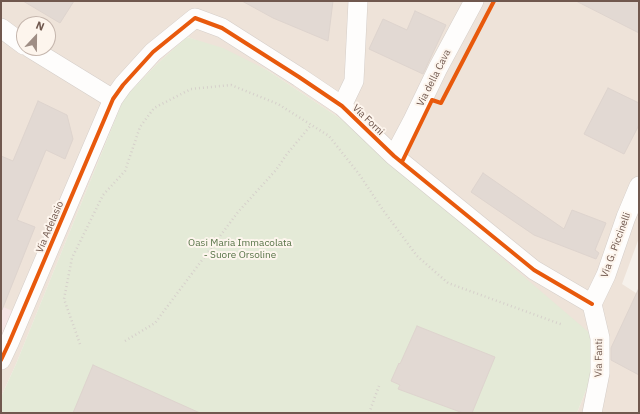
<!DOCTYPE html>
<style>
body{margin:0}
#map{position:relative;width:640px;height:414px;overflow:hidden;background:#f6f1eb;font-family:"IBM Plex Sans",sans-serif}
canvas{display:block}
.frame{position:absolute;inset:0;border:2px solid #70584e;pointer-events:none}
.north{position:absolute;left:16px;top:16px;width:40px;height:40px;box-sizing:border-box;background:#fdf5ed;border:1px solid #c5b6ad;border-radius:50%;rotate:22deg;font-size:11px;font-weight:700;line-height:16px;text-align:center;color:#70584e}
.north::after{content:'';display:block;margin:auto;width:14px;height:18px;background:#9f8e85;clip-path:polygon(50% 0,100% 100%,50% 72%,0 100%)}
</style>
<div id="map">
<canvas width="640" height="414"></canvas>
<div class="frame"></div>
<div class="north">N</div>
</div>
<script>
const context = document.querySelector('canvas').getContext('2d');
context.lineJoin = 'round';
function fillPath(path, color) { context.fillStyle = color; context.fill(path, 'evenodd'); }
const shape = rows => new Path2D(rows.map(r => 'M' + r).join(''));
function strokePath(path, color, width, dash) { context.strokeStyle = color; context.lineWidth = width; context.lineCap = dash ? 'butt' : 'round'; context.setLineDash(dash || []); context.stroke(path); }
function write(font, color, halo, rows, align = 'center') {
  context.font = font + ' "IBM Plex Sans",sans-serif'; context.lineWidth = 4; context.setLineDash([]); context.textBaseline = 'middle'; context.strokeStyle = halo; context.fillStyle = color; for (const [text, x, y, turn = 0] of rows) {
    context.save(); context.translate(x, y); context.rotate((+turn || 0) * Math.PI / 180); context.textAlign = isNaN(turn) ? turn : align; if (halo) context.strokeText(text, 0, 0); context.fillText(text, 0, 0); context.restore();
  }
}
fillPath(shape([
 [1,1,639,1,639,238,622,284,639,295,639,413,577,413,594,370,405,175,356,129,267,70,188,37,157,64,124,98,16,364,1,397],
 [24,24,48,24,48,48,24,48]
]), '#eee3d9');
fillPath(shape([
 [1,306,17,313,1,349]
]), '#f6e5e5');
fillPath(shape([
 [187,37,223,48,267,70,356,129,405,175,592,335,594,370,577,413,1,413,1,397,16,364,124,98,157,64]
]), '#e4ead7');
const building = shape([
 [23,1,74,1,60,23,23,1],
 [242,1,333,1,328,41,273,18,242,1],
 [576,1,639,1,639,33,576,1],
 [415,11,446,25,423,74,369,49,383,19,407,30,415,11],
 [608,88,639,103,639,125,624,154,584,134,608,88],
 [38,101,67,115,73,139,65,159,46,150,17,220,35,227,2,310,1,310,1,156,13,161,38,101],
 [483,173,564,229,572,210,606,223,595,250,599,253,596,259,534,235,471,192,483,173],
 [639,288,639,375,611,360,611,348,639,288],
 [417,326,495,357,472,413,463,413,398,389,400,385,391,381,399,363,400,364,417,326],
 [93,365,200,413,73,413,93,365]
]);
fillPath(building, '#e2d9d3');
strokePath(building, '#ded4ce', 1);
const minor = shape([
 [1,28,24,45],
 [30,48,113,99],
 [342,106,354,81,358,1],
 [394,156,412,122,438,68,474,1],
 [592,304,606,275,626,217,639,186],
 [592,304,600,338,600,373,592,413],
 [1,360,9,343,113,99,123,85,153,52,195,18,222,28,299,77,342,106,394,156,534,270,592,304]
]);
strokePath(minor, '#d5cec9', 20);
strokePath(shape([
 [125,341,155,323,238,212,276,170,287,154,311,125],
 [80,344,64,299,72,258,103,195,125,171,140,127,154,108,191,89,231,85,278,104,329,136,359,174,383,210,417,256,448,283,563,325],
 [369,413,379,386]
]), '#d6d0cb', 2.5, [1, 3]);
strokePath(minor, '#fefdfc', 19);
strokePath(shape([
 [402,162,432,100,441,103,494,1],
 [1,360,9,343,113,99,123,85,153,52,195,18,222,28,299,77,342,106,394,156,534,270,592,304]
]), '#e8590c', 4);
write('10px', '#70584e', '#fdf5ed', [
 ["Via della Cava",434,78,-63],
 ["Via Forni",368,120,44],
 ["Via Adelasio",50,227,-67],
 ["Via G. Piccinelli",616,245,-70],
 ["Via Fanti",599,358,-89]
]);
write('10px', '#587448', '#fdf5ed', [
 ["Oasi Maria Immacolata",240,243],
 ["- Suore Orsoline",240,255]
]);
</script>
